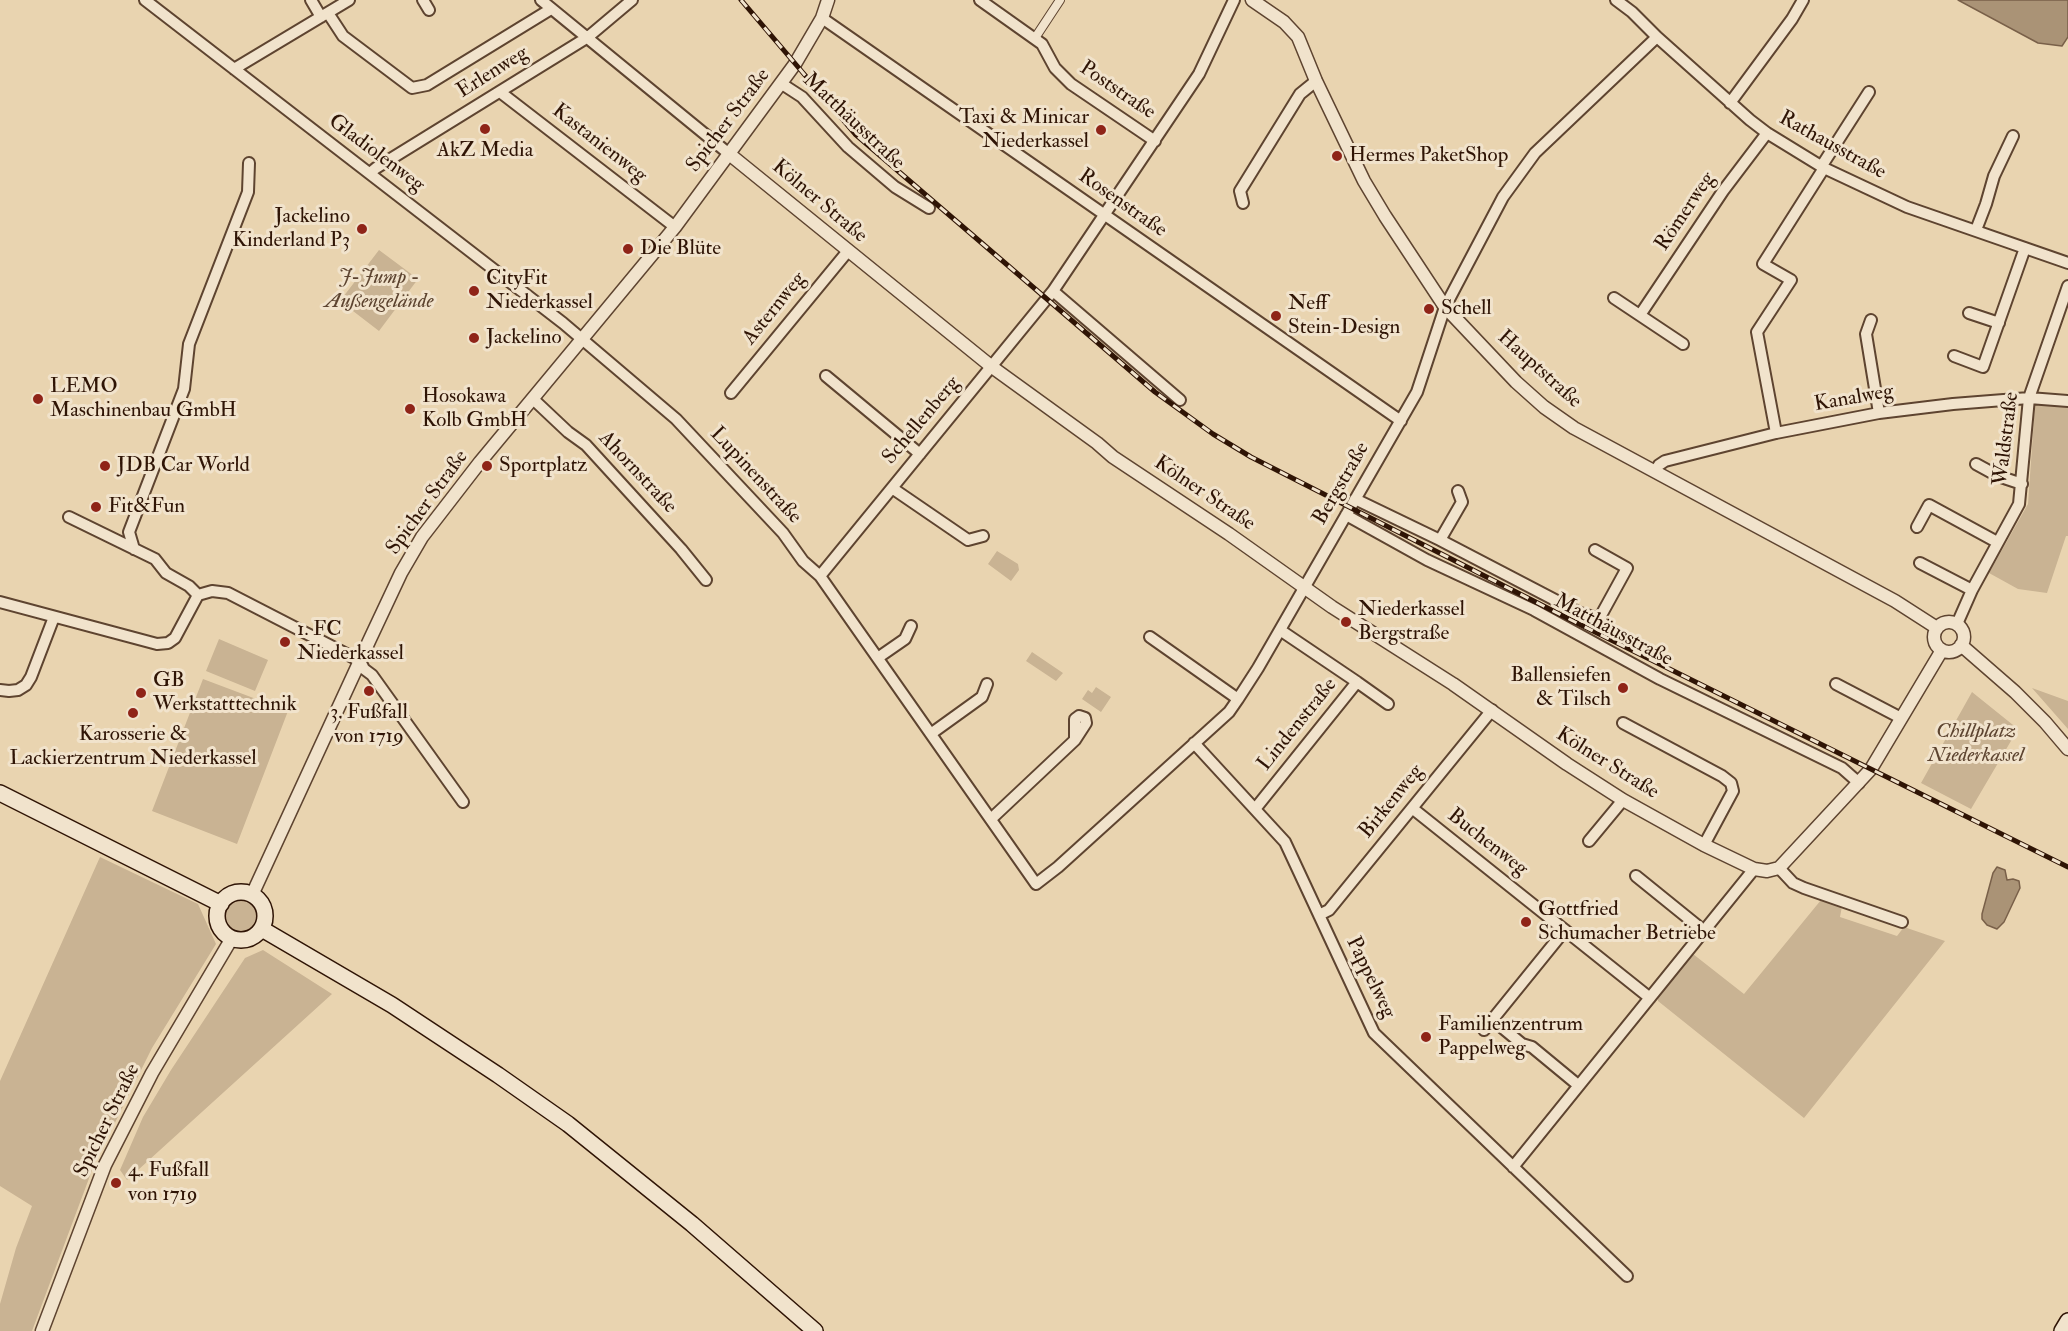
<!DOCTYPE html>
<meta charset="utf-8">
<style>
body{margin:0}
canvas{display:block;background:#e9d4b0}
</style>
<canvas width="2068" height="1331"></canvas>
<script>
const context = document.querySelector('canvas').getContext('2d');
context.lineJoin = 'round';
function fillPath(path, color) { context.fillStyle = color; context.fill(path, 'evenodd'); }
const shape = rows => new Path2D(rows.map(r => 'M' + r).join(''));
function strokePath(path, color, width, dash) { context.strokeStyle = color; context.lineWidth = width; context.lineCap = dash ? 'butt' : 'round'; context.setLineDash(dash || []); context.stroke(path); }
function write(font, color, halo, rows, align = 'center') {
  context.font = font + ' "IM FELL Double Pica",serif'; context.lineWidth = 6; context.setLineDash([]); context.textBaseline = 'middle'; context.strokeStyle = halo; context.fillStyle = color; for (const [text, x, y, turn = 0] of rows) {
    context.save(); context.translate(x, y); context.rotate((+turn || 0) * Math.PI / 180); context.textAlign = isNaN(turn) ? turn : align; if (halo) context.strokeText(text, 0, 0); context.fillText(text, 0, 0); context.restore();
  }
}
fillPath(shape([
 [379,250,418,279,379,331,340,301],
 [2035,404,2068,406,2068,536,2066,536,2047,593,2018,589,1989,573,2028,504],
 [997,551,1018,564,1019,570,1011,581,988,564],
 [219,639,268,660,255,691,206,671],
 [1032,652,1063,673,1056,681,1026,661],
 [203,679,288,711,237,844,152,811],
 [1096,687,1111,697,1101,712,1082,699,1088,690,1092,693],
 [2032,688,2068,701,2068,729],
 [1972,692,2018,729,1971,809,1921,783],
 [100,857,198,904,216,944,152,1048,94,1165,32,1331,0,1331,0,1304,16,1248,32,1206,0,1186,0,1081],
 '222 916a19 19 0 1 1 38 0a19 19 0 1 1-38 0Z',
 [1821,900,1842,906,1840,917,1897,936,1904,927,1945,941,1804,1118,1658,1001,1658,997,1693,954,1744,994],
 [263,950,332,994,127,1180,120,1170,143,1117,171,1070,245,958]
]), '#c9b393');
const water = shape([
 [1958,0,2068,0,2068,37,2062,46,2038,43,1958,0],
 [1997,867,2005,870,2007,880,2013,879,2019,881,2020,888,2004,922,1997,929,1987,925,1982,919,1982,914,1993,873,1997,867]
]);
fillPath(water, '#aa9376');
strokePath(water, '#796049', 1.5);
const pedestrian = shape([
 [1035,38,1060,0]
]);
const minor = shape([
 [145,0,563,323,676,419,783,533,803,561,820,576,1036,884,1058,867,1229,712,1238,699,1258,668,1417,392,1445,307,1503,197,1535,153,1657,37],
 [311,0,321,17],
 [423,0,429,10],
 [541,0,728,153],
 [980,0,1042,44,1055,68,1071,84,1155,141],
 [1616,0,1632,12,1657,37,1750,120,1767,133,1824,168,1907,207,2068,263],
 [328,13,343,36,412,88,427,85,551,9],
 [822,18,1401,421],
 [234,69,349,0],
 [782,84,802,97,848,147,895,187,929,208],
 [500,92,675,227],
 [1730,103,1792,19,1803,0],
 [1821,167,1869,92],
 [370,173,376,168,588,37,632,0],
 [1243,203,1240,191,1300,94,1316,81],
 [1976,230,1986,204,1994,176,2013,136],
 [1053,291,1180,400],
 [1614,298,1683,344],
 [1969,313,1999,323],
 [1640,315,1723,191,1767,133],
 [1871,320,1866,334,1879,413],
 [1954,356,1983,367,2025,248],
 [826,376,920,454],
 [731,393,848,251],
 [533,399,568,432,586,445,681,549,706,580],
 [1776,433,1757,332,1791,280,1763,264,1824,168],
 [1976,464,1998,476,2022,484],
 [1655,471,1659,465,1665,461,1776,433,1879,413,1953,404,2029,398,2068,401],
 [892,488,968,540,983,536],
 [1355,499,1440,540,1580,613,1599,619,1627,568,1595,550],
 [1346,515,1427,560,1534,610,1660,679,1842,768,1859,783],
 [69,517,155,559,166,573,189,586,198,595],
 [1917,527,1929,505,1997,542],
 [1440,540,1462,502,1458,491],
 [134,549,129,532,184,389,189,344,248,192,249,163],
 [1920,563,1972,590],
 [820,576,1053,291,1199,74,1234,0],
 [198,595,212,591,228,593,360,661,364,669,372,675,463,802],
 [0,602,157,644,168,643,175,638,198,595],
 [1957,624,1972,590,2019,504,2029,398,2068,286],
 [1150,637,1238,699],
 [879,657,905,639,911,626],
 [1357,682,1388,704],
 [1836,684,1901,718],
 [0,690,9,691,18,690,26,685,31,677,54,617],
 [1623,723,1722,776,1731,783,1733,791,1704,845],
 [932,733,982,697,987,684],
 [1194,743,1285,842,1374,1033,1627,1276],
 [1412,808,1650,998],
 [1255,809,1357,682,1280,630],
 [991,819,1075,740,1086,723,1085,718,1079,716,1075,719,1075,740],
 [1589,841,1623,800],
 [1779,868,1793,883,1804,888,1902,922],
 [1636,876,1704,931],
 [1319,915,1329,910,1492,710],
 [1493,1020,1522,1044,1532,1047,1578,1085],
 [1484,1030,1565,930],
 [1513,1167,1754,869]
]);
const tertiary = shape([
 [1252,0,1284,22,1298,37,1316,81,1364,181,1385,216,1445,307,1516,382,1544,407,1574,428,1895,601,1937,628],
 [728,153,992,367,1097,443,1113,457,1229,534,1332,607,1453,684,1567,764,1623,800,1704,845,1754,869,1767,871,1779,868,1871,769,1942,650],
 '1934 637a15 15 0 1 1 30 0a15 15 0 1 1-30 0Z',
 [1961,645,2015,692,2045,722,2068,749],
 [252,895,370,639,401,573,422,537,480,462,675,227,795,64,822,18,828,0],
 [42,1331,105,1165,152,1073,232,938]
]);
const secondary = shape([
 [0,793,221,904],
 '217 916a24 24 0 1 1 48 0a24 24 0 1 1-48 0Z',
 [262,929,392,1005,498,1075,568,1124,692,1224,815,1331],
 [2062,1331,2068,1321]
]);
strokePath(pedestrian, '#5e4430', 10);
strokePath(minor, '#5e4430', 14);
strokePath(tertiary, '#5e4430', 15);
strokePath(secondary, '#2f1405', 18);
strokePath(pedestrian, '#f1e3cc', 8);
strokePath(minor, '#f1e3cc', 10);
strokePath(tertiary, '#f1e3cc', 12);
strokePath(secondary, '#f1e3cc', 15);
const rail = shape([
 [741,0,855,134,1155,392,1213,434,1251,457,1575,622,2068,867]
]);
strokePath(rail, '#2f1405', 5);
strokePath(rail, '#f1e3cc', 3, [9]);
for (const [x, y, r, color] of [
 [485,129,6,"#8f2418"],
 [1101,130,6,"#8f2418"],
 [1337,156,6,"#8f2418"],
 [362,229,6,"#8f2418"],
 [628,249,6,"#8f2418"],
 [474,291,6,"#8f2418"],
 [1429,309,6,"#8f2418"],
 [1276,316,6,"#8f2418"],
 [474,338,6,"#8f2418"],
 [38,399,6,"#8f2418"],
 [410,409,6,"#8f2418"],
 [105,466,6,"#8f2418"],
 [487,466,6,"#8f2418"],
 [96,507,6,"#8f2418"],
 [1346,622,6,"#8f2418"],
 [285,642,6,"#8f2418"],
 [1623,688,6,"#8f2418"],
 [369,691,6,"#8f2418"],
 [141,693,6,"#8f2418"],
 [133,713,6,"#8f2418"],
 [1526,922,6,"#8f2418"],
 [1426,1037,6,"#8f2418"],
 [116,1183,6,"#8f2418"]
]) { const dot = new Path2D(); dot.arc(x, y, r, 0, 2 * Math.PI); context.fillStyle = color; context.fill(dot); strokePath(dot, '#f1e3cc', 2); }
write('21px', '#2f1405', '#f1e3cc', [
 ["Erlenweg",493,73,-32],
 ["Poststraße",1117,91,34],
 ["Spicher Straße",729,121,-53],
 ["Matthäusstraße",853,122,43],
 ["Kastanienweg",599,144,38],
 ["Rathausstraße",1832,146,29],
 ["Gladiolenweg",376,154,37],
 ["Kölner Straße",819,202,40],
 ["Rosenstraße",1122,204,35],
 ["Römerweg",1686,212,-56],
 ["Asternweg",775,309,-51],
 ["Hauptstraße",1539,370,42],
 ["Kanalweg",1854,399,-10],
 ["Schellenberg",922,421,-50],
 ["Waldstraße",2007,439,-83],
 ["Ahornstraße",637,473,47],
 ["Lupinenstraße",755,476,47],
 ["Bergstraße",1342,484,-60],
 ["Kölner Straße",1204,494,34],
 ["Spicher Straße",428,503,-54],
 ["Matthäusstraße",1613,631,28],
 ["Lindenstraße",1298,725,-51],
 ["Kölner Straße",1607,764,32],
 ["Birkenweg",1392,802,-51],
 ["Buchenweg",1487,843,38],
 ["Pappelweg",1370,978,64],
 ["Spicher Straße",108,1121,-64]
]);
write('21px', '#2f1405', '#f1e3cc', [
 ["Taxi & Minicar",1089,118,"right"],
 ["Niederkassel",1089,142,"right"],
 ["AkZ Media",485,151,"center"],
 ["Hermes PaketShop",1349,156],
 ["Jackelino",350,217,"right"],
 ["Kinderland P3",350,241,"right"],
 ["Die Blüte",640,249],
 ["CityFit",486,279],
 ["Niederkassel",486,303],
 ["Neff",1288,304],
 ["Stein-Design",1288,328],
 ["Schell",1441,309],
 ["Jackelino",486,338],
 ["LEMO",50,387],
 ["Maschinenbau GmbH",50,411],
 ["Hosokawa",422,397],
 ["Kolb GmbH",422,421],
 ["JDB Car World",117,466],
 ["Sportplatz",499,466],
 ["Fit&Fun",108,507],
 ["Niederkassel",1358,610],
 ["Bergstraße",1358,634],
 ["1. FC",297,630],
 ["Niederkassel",297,654],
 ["Ballensiefen",1611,676,"right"],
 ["& Tilsch",1611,700,"right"],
 ["GB",153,681],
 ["Werkstatttechnik",153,705],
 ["3. Fußfall",369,713,"center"],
 ["von 1719",369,737,"center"],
 ["Karosserie &",133,735,"center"],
 ["Lackierzentrum Niederkassel",133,759,"center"],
 ["Gottfried",1538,910],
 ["Schumacher Betriebe",1538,934],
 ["Familienzentrum",1438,1025],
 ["Pappelweg",1438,1049],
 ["4. Fußfall",128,1171],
 ["von 1719",128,1195]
], 'left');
write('italic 21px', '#5d4430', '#f1e3cc', [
 ["J-Jump -",379,278],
 ["Außengelände",379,302],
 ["Chillplatz",1976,732],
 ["Niederkassel",1976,756]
]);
</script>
